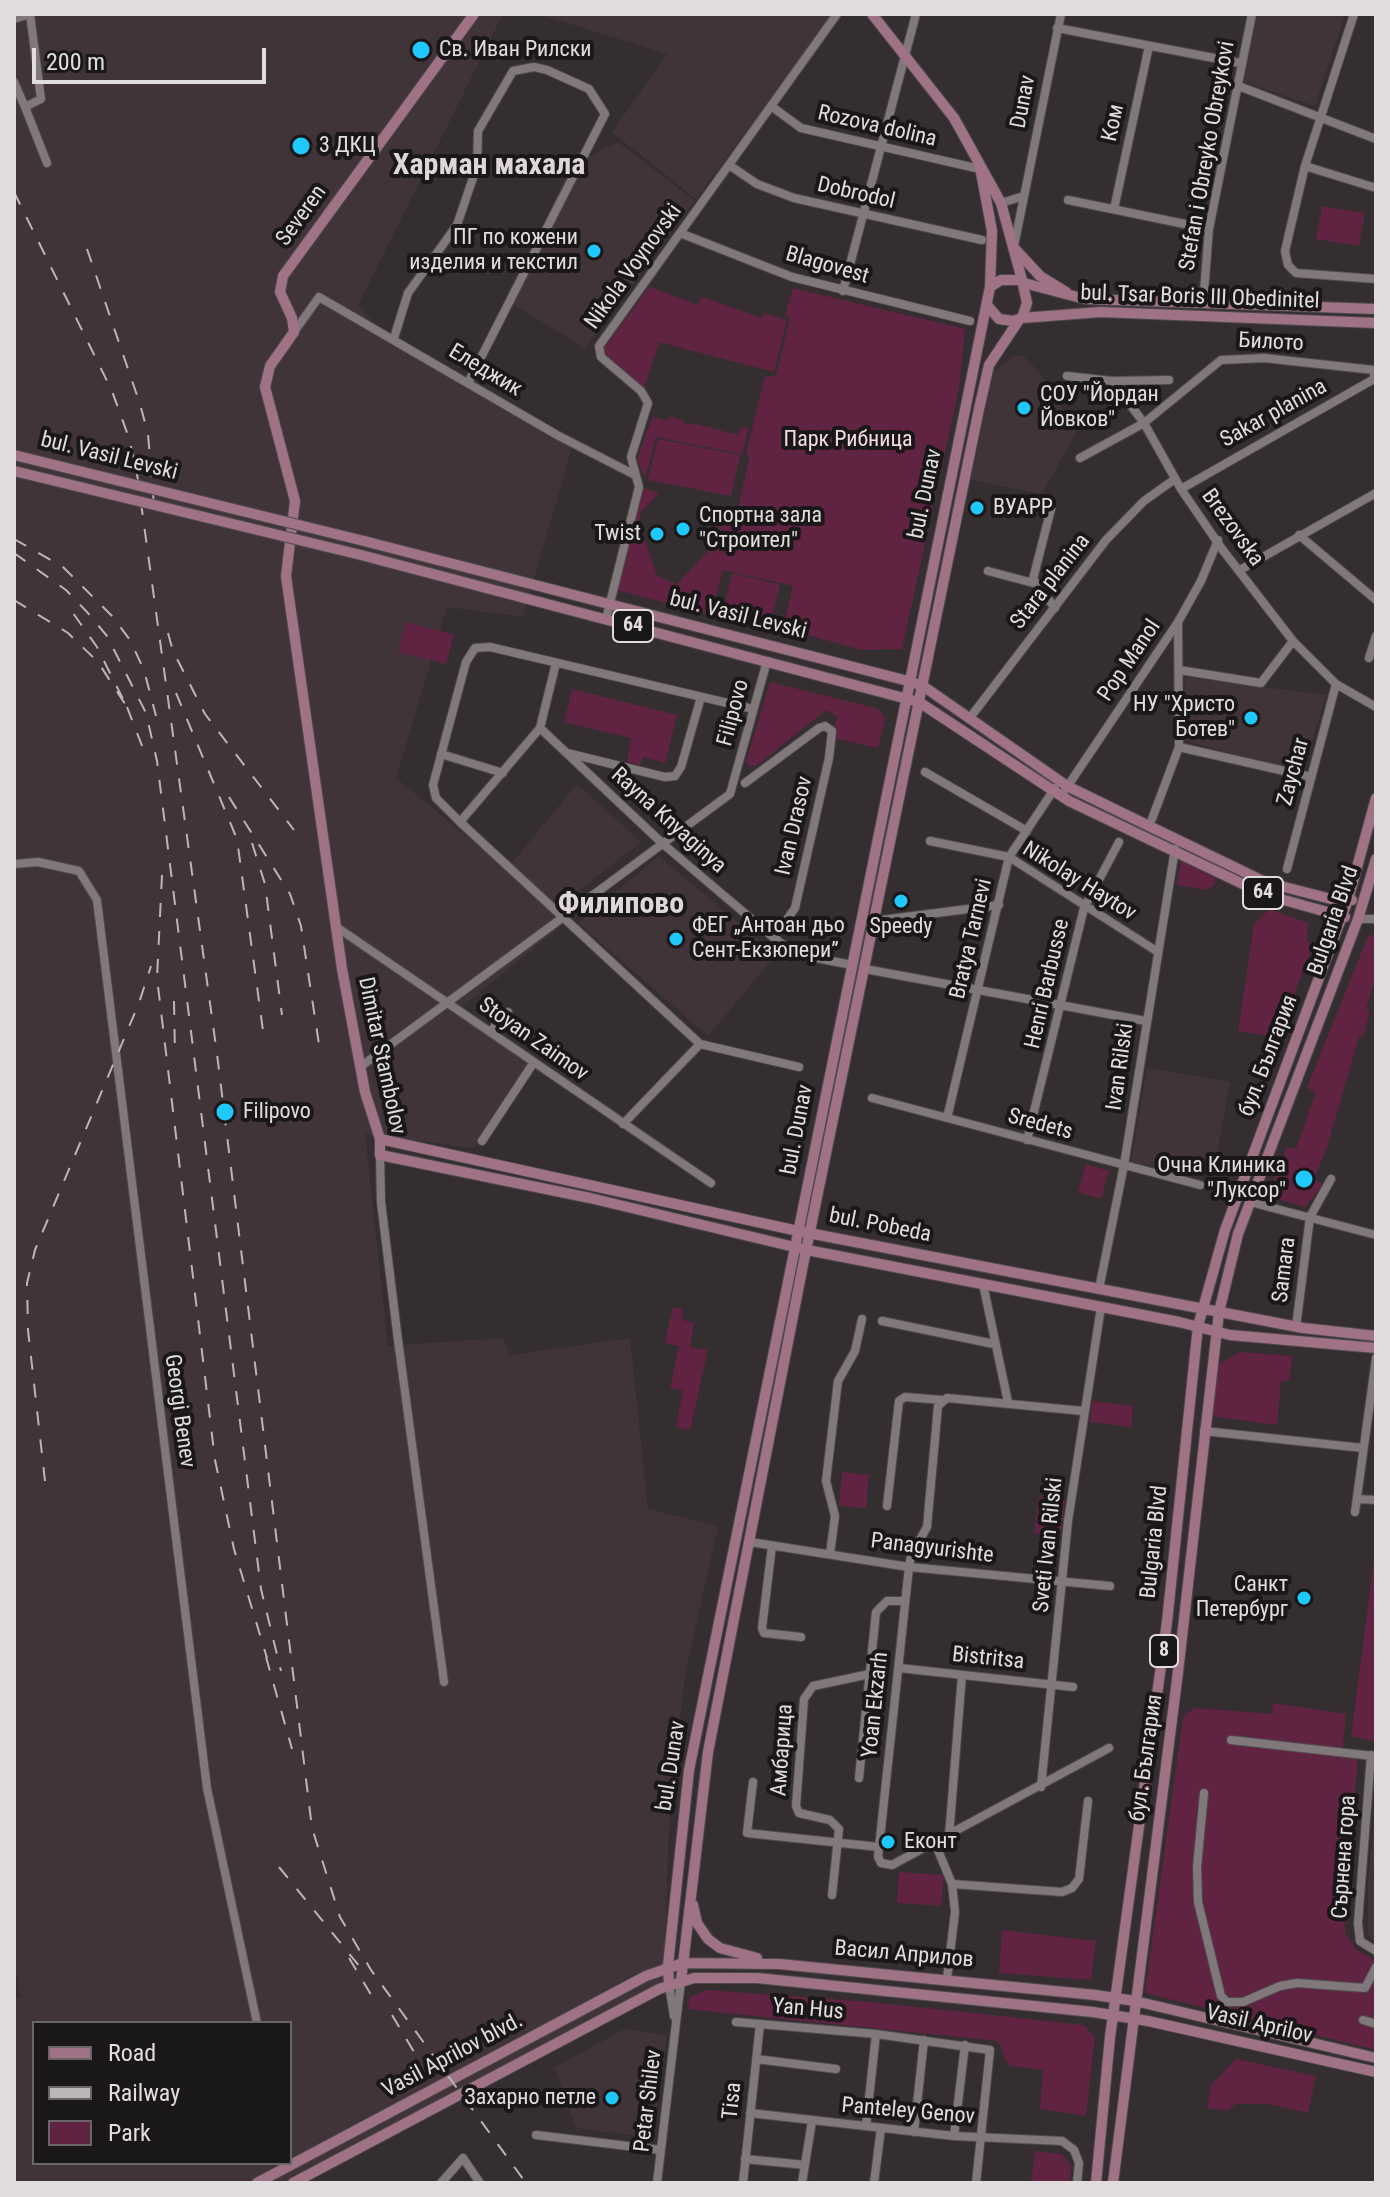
<!DOCTYPE html>
<meta charset="utf-8">
<style>
body{margin:0}
#map{position:relative;width:1390px;height:2197px;overflow:hidden;background:#342e30;font-family:"Roboto Condensed",sans-serif}
canvas{display:block}
.frame{position:absolute;inset:0;border:16px solid #e1dddf;pointer-events:none}
.legend{position:absolute;left:32px;top:2021px;width:260px;height:144px;box-sizing:border-box;background:#1a1718;border:2px solid #6a6668;margin:0;padding:10px 14px;list-style:none;font-size:24px;color:#e1dddf}
.legend li{display:flex;align-items:center;gap:16px;height:40px}
.legend b{width:40px;border:2px solid #6a6668}
.scale{position:absolute;left:32px;top:48px;width:234px;height:36px;box-sizing:border-box;border:4px solid #e1dddf;border-top:0;padding-left:10px;font-size:24px;line-height:28px;white-space:nowrap;color:#e1dddf;-webkit-text-stroke:6px #1a1718;paint-order:stroke}
</style>
<div id="map">
<canvas width="1390" height="2197"></canvas>
<div class="frame"></div>
<ul class="legend">
<li><b style="height:10px;background:#9f7286"></b>Road</li>
<li><b style="height:10px;background:#bab5b7"></b>Railway</li>
<li><b style="height:22px;background:#602442"></b>Park</li>
</ul>
<div class="scale">200 m</div>
</div>
<script>
const context = document.querySelector('canvas').getContext('2d');
context.lineJoin = 'round';
function fillPath(path, color) { context.fillStyle = color; context.fill(path, 'evenodd'); }
const shape = rows => new Path2D(rows.map(r => 'M' + r).join(''));
function strokePath(path, color, width, dash) { context.strokeStyle = color; context.lineWidth = width; context.lineCap = dash ? 'butt' : 'round'; context.setLineDash(dash || []); context.stroke(path); }
function write(font, color, halo, rows, align = 'center') {
  context.font = font + ' "Roboto Condensed",sans-serif'; context.lineWidth = 8; context.setLineDash([]); context.textBaseline = 'middle'; context.strokeStyle = halo; context.fillStyle = color; for (const [text, x, y, turn = 0] of rows) {
    context.save(); context.translate(x, y); context.rotate((+turn || 0) * Math.PI / 180); context.textAlign = isNaN(turn) ? turn : align; if (halo) context.strokeText(text, 0, 0); context.fillText(text, 0, 0); context.restore();
  }
}
fillPath(shape([
 [14,14,503,14,358,305,390,342,572,447,523,617,447,607,396,778,568,920,462,1007,533,1057,474,1148,365,1134,388,1346,503,1338,510,1355,630,1338,648,1509,718,1526,685,1675,669,1824,663,1992,300,2183,14,2183,14,1999,21,1996,14,1964],
 [34,2023,290,2023,290,2163,34,2163],
 [538,14,833,14,696,199,612,132,667,54],
 [1258,14,1345,14,1315,106,1239,80],
 [618,142,695,201,585,348,508,301,571,165],
 [1013,356,1023,356,1040,373,1077,431,1042,494,971,480,993,373],
 [1185,677,1326,695,1303,772,1182,740],
 [577,784,641,842,559,906,511,864],
 [659,856,776,955,708,1036,578,923],
 [1147,1068,1230,1082,1213,1176,1131,1162],
 [1376,1795,1376,1944,1368,1934,1368,1883],
 [625,2029,667,2035,653,2138,576,2128,555,2067]
]), '#413439');
fillPath(shape([
 [1322,206,1365,213,1359,246,1316,239],
 [649,287,698,305,702,297,762,318,764,313,787,320,774,372,659,342,644,389,602,351],
 [793,288,965,329,959,388,902,649,861,650,783,628,793,586,723,570,711,615,617,590,643,488,659,493,641,512,639,522,657,576,677,584,721,537,711,508,737,512,750,456,746,454,753,425,765,377,776,376,790,318,785,316],
 [670,416,685,421,684,425,692,423,738,435,741,428,749,427,742,454,656,437,645,479,637,459,648,429,653,417,667,421],
 [658,439,740,455,731,496,648,480],
 [732,573,780,585,771,620,724,608],
 [406,622,454,635,446,664,398,652],
 [770,682,879,709,885,719,878,748,829,737,838,717,826,710,756,766,749,766,746,762],
 [572,689,677,715,665,763,643,757,640,765,627,762,631,738,564,722],
 [1181,861,1215,878,1215,885,1207,890,1177,885],
 [1270,909,1308,923,1307,939,1313,946,1277,1037,1238,1031,1254,924],
 [1376,934,1376,976,1366,1009,1370,1011,1363,1037,1359,1037,1327,1147,1314,1179,1323,1184,1305,1207,1268,1196,1287,1147,1296,1149,1316,1092,1307,1088,1368,936],
 [1086,1164,1109,1171,1101,1199,1078,1192],
 [673,1307,682,1309,683,1320,694,1323,690,1347,708,1350,690,1430,676,1427,683,1391,670,1388,679,1346,665,1343],
 [1240,1352,1292,1356,1289,1381,1281,1381,1277,1425,1210,1416,1217,1365],
 [1092,1401,1133,1406,1131,1427,1090,1422],
 [842,1472,869,1475,866,1508,839,1506],
 [1039,1497,1065,1500,1060,1536,1034,1533],
 [1376,1544,1376,1742,1351,1736],
 [1273,1703,1346,1714,1342,1756,1358,1758,1343,1906,1346,1935,1357,1950,1376,1961,1376,2050,1145,1993,1183,1717,1195,1708,1272,1714],
 [899,1872,944,1875,941,1906,897,1903],
 [1002,1930,1096,1941,1091,1980,999,1973],
 [706,1990,870,2002,1084,2025,1095,2037,1086,2116,1040,2109,1043,2070,1009,2066,998,2041,687,2009,690,1997],
 [1236,2059,1316,2076,1308,2113,1269,2104,1235,2104,1228,2111,1207,2108,1211,2085],
 [1035,2151,1062,2154,1071,2165,1070,2183,1031,2183]
]), '#602442');
const minor = shape([
 [1354,14,1305,166,1285,251,1288,265,1296,273,1376,279],
 [14,19,30,14,41,99,25,107,47,163],
 [1057,28,1240,63],
 [14,82,25,107],
 [1236,85,1376,139],
 [771,106,801,128,980,169],
 [729,165,757,184,794,198,982,240],
 [1305,166,1376,188],
 [1068,200,1209,229],
 [1001,203,1024,196],
 [1114,209,1149,46],
 [680,233,792,277,970,321],
 [1014,246,1061,14],
 [843,291,916,14],
 [1203,304,1209,229,1252,14],
 [294,332,319,297,557,435,633,474],
 [394,338,408,293,457,225,477,166,478,131,513,71,534,67,547,70,589,89,605,114,468,383],
 [1067,376,1112,381,1144,423,1181,489,1222,549,1293,641,1336,684,1376,707],
 [1112,381,1169,380],
 [1080,458,1144,423,1221,360,1264,358,1374,370,1374,379,1181,489],
 [1051,509,1033,579,1055,608],
 [1299,535,1376,600],
 [1240,570,1376,493],
 [988,571,1037,584],
 [606,619,639,487,631,457,648,403,641,391,601,357,599,346,837,14],
 [1369,658,1376,636],
 [1179,670,1261,683,1293,641],
 [753,709,490,647,475,648,466,662,433,785,436,798,460,822,700,1044,799,1067],
 [969,719,1106,540,1144,501,1175,479],
 [540,728,663,844,774,938,789,949,811,957,852,965],
 [1179,747,1311,777],
 [567,753,665,777,675,776,681,767,701,697],
 [441,754,503,773],
 [925,772,1027,831],
 [745,783,819,728,825,726,832,731,829,758,795,908,774,938],
 [1061,796,1178,622,1201,581,1218,540],
 [1152,819,1179,747,1178,623],
 [460,822,540,728,556,663],
 [930,841,1009,857,1158,952],
 [14,864,38,862,79,871,97,900,207,1788,257,2023],
 [1287,869,1336,684],
 [1358,919,1376,919],
 [874,921,999,905],
 [335,926,711,1183],
 [865,969,1146,1021],
 [490,1032,508,1012],
 [360,1067,730,794,767,661],
 [872,1098,1200,1185],
 [947,1118,1009,857,1055,788],
 [623,1124,700,1044],
 [1027,1140,1084,908,1119,842],
 [482,1141,534,1062],
 [380,1155,381,1202,398,1340,444,1682],
 [1250,1202,1376,1235],
 [983,1284,1008,1402],
 [1099,1289,1124,1165,1175,849],
 [882,1321,994,1344],
 [1296,1327,1310,1217,1331,1179],
 [1083,1411,947,1398,938,1406,927,1527,911,1556,909,1567,878,1857,881,1863,892,1865,1109,1748],
 [1204,1431,1363,1448],
 [1357,1499,1376,1500],
 [887,1506,899,1401,905,1397,942,1400],
 [1355,1512,1376,1358],
 [750,1542,909,1567,1110,1586],
 [772,1546,762,1628,764,1633,801,1637],
 [830,1554,835,1516,826,1481,838,1381,855,1351,862,1319],
 [899,1668,1073,1687],
 [1231,1740,1373,1756],
 [1371,1755,1358,1923,1360,1941,1376,1951],
 [859,1778,876,1612,887,1601,905,1601],
 [753,1782,747,1833,879,1847],
 [1041,1787,1068,1521,1101,1307],
 [1204,1793,1197,1867,1198,1902,1221,1996,1227,2002,1243,2002,1280,1986,1297,1983,1365,1988,1376,1967],
 [949,1836,962,1675],
 [935,1843,952,1884,955,1912,947,1979],
 [952,1884,1062,1892,1072,1888,1079,1879,1088,1801],
 [832,1895,839,1829,830,1820,799,1813,796,1806,804,1699,813,1686,870,1674],
 [669,1985,674,2016],
 [1363,2020,1376,2024],
 [736,2022,876,2034,990,2050,976,2183],
 [756,2059,836,2069],
 [750,2113,954,2136,1062,2141,1074,2150,1079,2163,1077,2183],
 [866,2126,876,2034],
 [914,2132,924,2040],
 [536,2135,661,2150],
 [954,2136,965,2045],
 [745,2159,805,2165],
 [441,2183,463,2158,480,2183],
 [657,2183,681,1981],
 [743,2183,760,2024],
 [802,2183,812,2121],
 [874,2183,881,2128]
]);
const major = shape([
 [474,14,283,276,280,292,292,318,294,332,270,366,265,387,295,501,286,576,342,969,365,1092,380,1139,380,1155,590,1198,807,1250,1179,1322,1230,1335,1376,1348],
 [872,14,954,118,1001,203,1022,280],
 [1015,249,1040,276,1066,292],
 [1024,283,1085,299,1376,309],
 [987,305,999,319,1013,321,1022,318,1027,303,1022,280,1001,280,990,287],
 [1022,318,1101,312,1376,323],
 [364,541,908,681,923,686,1067,786,1149,826,1265,882,1331,899,1352,900],
 [361,555,919,702,1069,801,1266,895,1345,917],
 [380,1139,798,1231,1303,1328,1376,1336],
 [693,1905,697,1923,708,1939,720,1948,757,1958],
 [681,1981,708,1752,802,1270,979,409,989,365,1019,320],
 [669,1985,668,1965,689,1770,990,287,992,231,980,167],
 [257,2183,646,1976,683,1963,779,1964,1095,1995,1135,2001,1376,2058],
 [293,2183,659,1989,694,1978,757,1978,1093,2012,1148,2021,1376,2072],
 [1096,2183,1110,2037,1167,1622,1198,1326,1225,1230,1348,900,1376,798],
 [1113,2183,1178,1672,1219,1312,1238,1234,1358,919,1376,859]
]);
strokePath(minor, '#4e4a4c', 10);
strokePath(major, '#4e4a4c', 12);
strokePath(minor, '#80787b', 8);
strokePath(major, '#9f7286', 10);
strokePath(shape([
 [14,192,112,391,129,438,137,474,217,1054,312,1828,340,1917,371,1970,526,2183],
 [87,249,140,404,148,434,155,517],
 [14,539,63,567,112,616,130,640,144,670,156,716],
 [14,553,66,590,87,612,107,636,146,713,157,761,261,1589,281,1671],
 [14,600,68,633,98,662,127,707,97,647,68,606],
 [168,633,173,651,205,714,294,830],
 [176,693,237,839,264,1038],
 [127,707,144,751],
 [229,797,290,894,301,926,320,1051],
 [252,843,265,884,282,1015],
 [162,875,157,978,215,1460,234,1549,267,1658],
 [174,1001,175,1057],
 [45,1481,28,1330,27,1283,35,1250,139,1003,151,966],
 [266,1657,292,1749],
 [279,1867,360,1967],
 [349,1958,376,2003],
 [392,2015,414,2052]
]), '#bab5b7', 2, [14, 14]);
const majorBridge = shape([
 [14,455,364,541],
 [14,471,361,555]
]);
strokePath(majorBridge, '#4e4a4c', 12, []);
strokePath(majorBridge, '#9f7286', 10);
for (const [x, y, r, color] of [
 [421,50,10,"#20c9fd"],
 [301,146,10,"#20c9fd"],
 [594,251,8,"#20c9fd"],
 [1024,408,8,"#20c9fd"],
 [977,508,8,"#20c9fd"],
 [683,529,8,"#20c9fd"],
 [657,534,8,"#20c9fd"],
 [1251,718,8,"#20c9fd"],
 [901,901,8,"#20c9fd"],
 [676,939,8,"#20c9fd"],
 [225,1112,10,"#20c9fd"],
 [1304,1179,10,"#20c9fd"],
 [1304,1598,8,"#20c9fd"],
 [888,1842,8,"#20c9fd"],
 [612,2098,8,"#20c9fd"]
]) { const dot = new Path2D(); dot.arc(x, y, r, 0, 2 * Math.PI); context.fillStyle = color; context.fill(dot); strokePath(dot, '#1a1718', 3); }
for (const [x, y, w] of [
 [633,626,40],
 [1263,893,40],
 [1164,1651,28]
]) { const box = new Path2D(); box.roundRect(x - w / 2, y - 16, w, 32, 6); context.fillStyle = '#1a1718'; context.fill(box); strokePath(box, '#e1dddf', 2); }
write('bold 20px', '#e1dddf', null, [
 ["64",633,626],
 ["64",1263,893],
 ["8",1164,1651]
]);
write('22px', '#e1dddf', '#1a1718', [
 ["Св. Иван Рилски",439,50],
 ["3 ДКЦ",319,146],
 ["ПГ по кожени",578,238,"right"],
 ["изделия и текстил",578,263,"right"],
 ["СОУ \"Йордан",1040,395],
 ["Йовков\"",1040,420],
 ["ВУАРР",993,508],
 ["Спортна зала",699,516],
 ["\"Строител\"",699,541],
 ["Twist",641,534,"right"],
 ["НУ \"Христо",1235,705,"right"],
 ["Ботев\"",1235,730,"right"],
 ["ФЕГ „Антоан дьо",692,926],
 ["Сент-Екзюпери”",692,951],
 ["Speedy",901,927,"center"],
 ["Filipovo",243,1112],
 ["Очна Клиника",1286,1166,"right"],
 ["\"Луксор\"",1286,1191,"right"],
 ["Санкт",1288,1585,"right"],
 ["Петербург",1288,1610,"right"],
 ["Еконт",904,1842],
 ["Захарно петле",596,2098,"right"]
], 'left');
write('22px', '#e1dddf', '#1a1718', [
 ["Dunav",1024,102,-79],
 ["Ком",1114,123,-78],
 ["Rozova dolina",877,127,13],
 ["Stefan i Obreyko Obreykovi",1208,156,-80],
 ["Dobrodol",856,194,13],
 ["Severen",302,216,-54],
 ["Blagovest",827,266,16],
 ["Nikola Voynovski",634,267,-54],
 ["bul. Tsar Boris III Obedinitel",1200,298,2],
 ["Билото",1271,343,3],
 ["Еледжик",485,371,31],
 ["Sakar planina",1274,414,-29],
 ["bul. Vasil Levski",109,457,14],
 ["bul. Dunav",926,494,-78],
 ["Brezovska",1232,528,54],
 ["Stara planina",1051,582,-52],
 ["bul. Vasil Levski",738,616,14],
 ["Pop Manol",1130,661,-56],
 ["Filipovo",734,713,-75],
 ["Zaychar",1294,772,-75],
 ["Rayna Knyaginya",668,821,42],
 ["Ivan Drasov",795,826,-77],
 ["Nikolay Haytov",1079,882,32],
 ["Bulgaria Blvd",1334,921,-71],
 ["Bratya Tarnevi",972,939,-77],
 ["Henri Barbusse",1048,984,-77],
 ["Stoyan Zaimov",533,1040,35],
 ["Dimitar Stambolov",381,1056,78],
 ["бул. България",1269,1056,-69],
 ["Ivan Rilski",1121,1067,-82],
 ["Sredets",1040,1125,15],
 ["bul. Dunav",798,1130,-79],
 ["bul. Pobeda",880,1226,11],
 ["Samara",1285,1270,-83],
 ["Georgi Benev",179,1411,82],
 ["Bulgaria Blvd",1155,1542,-84],
 ["Sveti Ivan Rilski",1049,1545,-84],
 ["Panagyurishte",932,1549,7],
 ["Bistritsa",988,1659,6],
 ["Yoan Ekzarh",876,1705,-84],
 ["Амбарица",783,1750,-86],
 ["бул. България",1147,1758,-82],
 ["bul. Dunav",672,1766,-81],
 ["Сърнена гора",1345,1857,-86],
 ["Васил Априлов",904,1955,5],
 ["Yan Hus",808,2010,5],
 ["Vasil Aprilov",1259,2025,13],
 ["Vasil Aprilov blvd.",453,2056,-28],
 ["Petar Shilev",649,2101,-83],
 ["Tisa",733,2101,-84],
 ["Panteley Genov",908,2112,5]
]);
write('22px', '#f4dbe5', '#1a1718', [
 ["Парк Рибница",848,440]
]);
write('bold 30px', '#dfd6d9', '#1a1718', [
 ["Харман махала",489,166],
 ["Филипово",621,905]
]);
</script>
